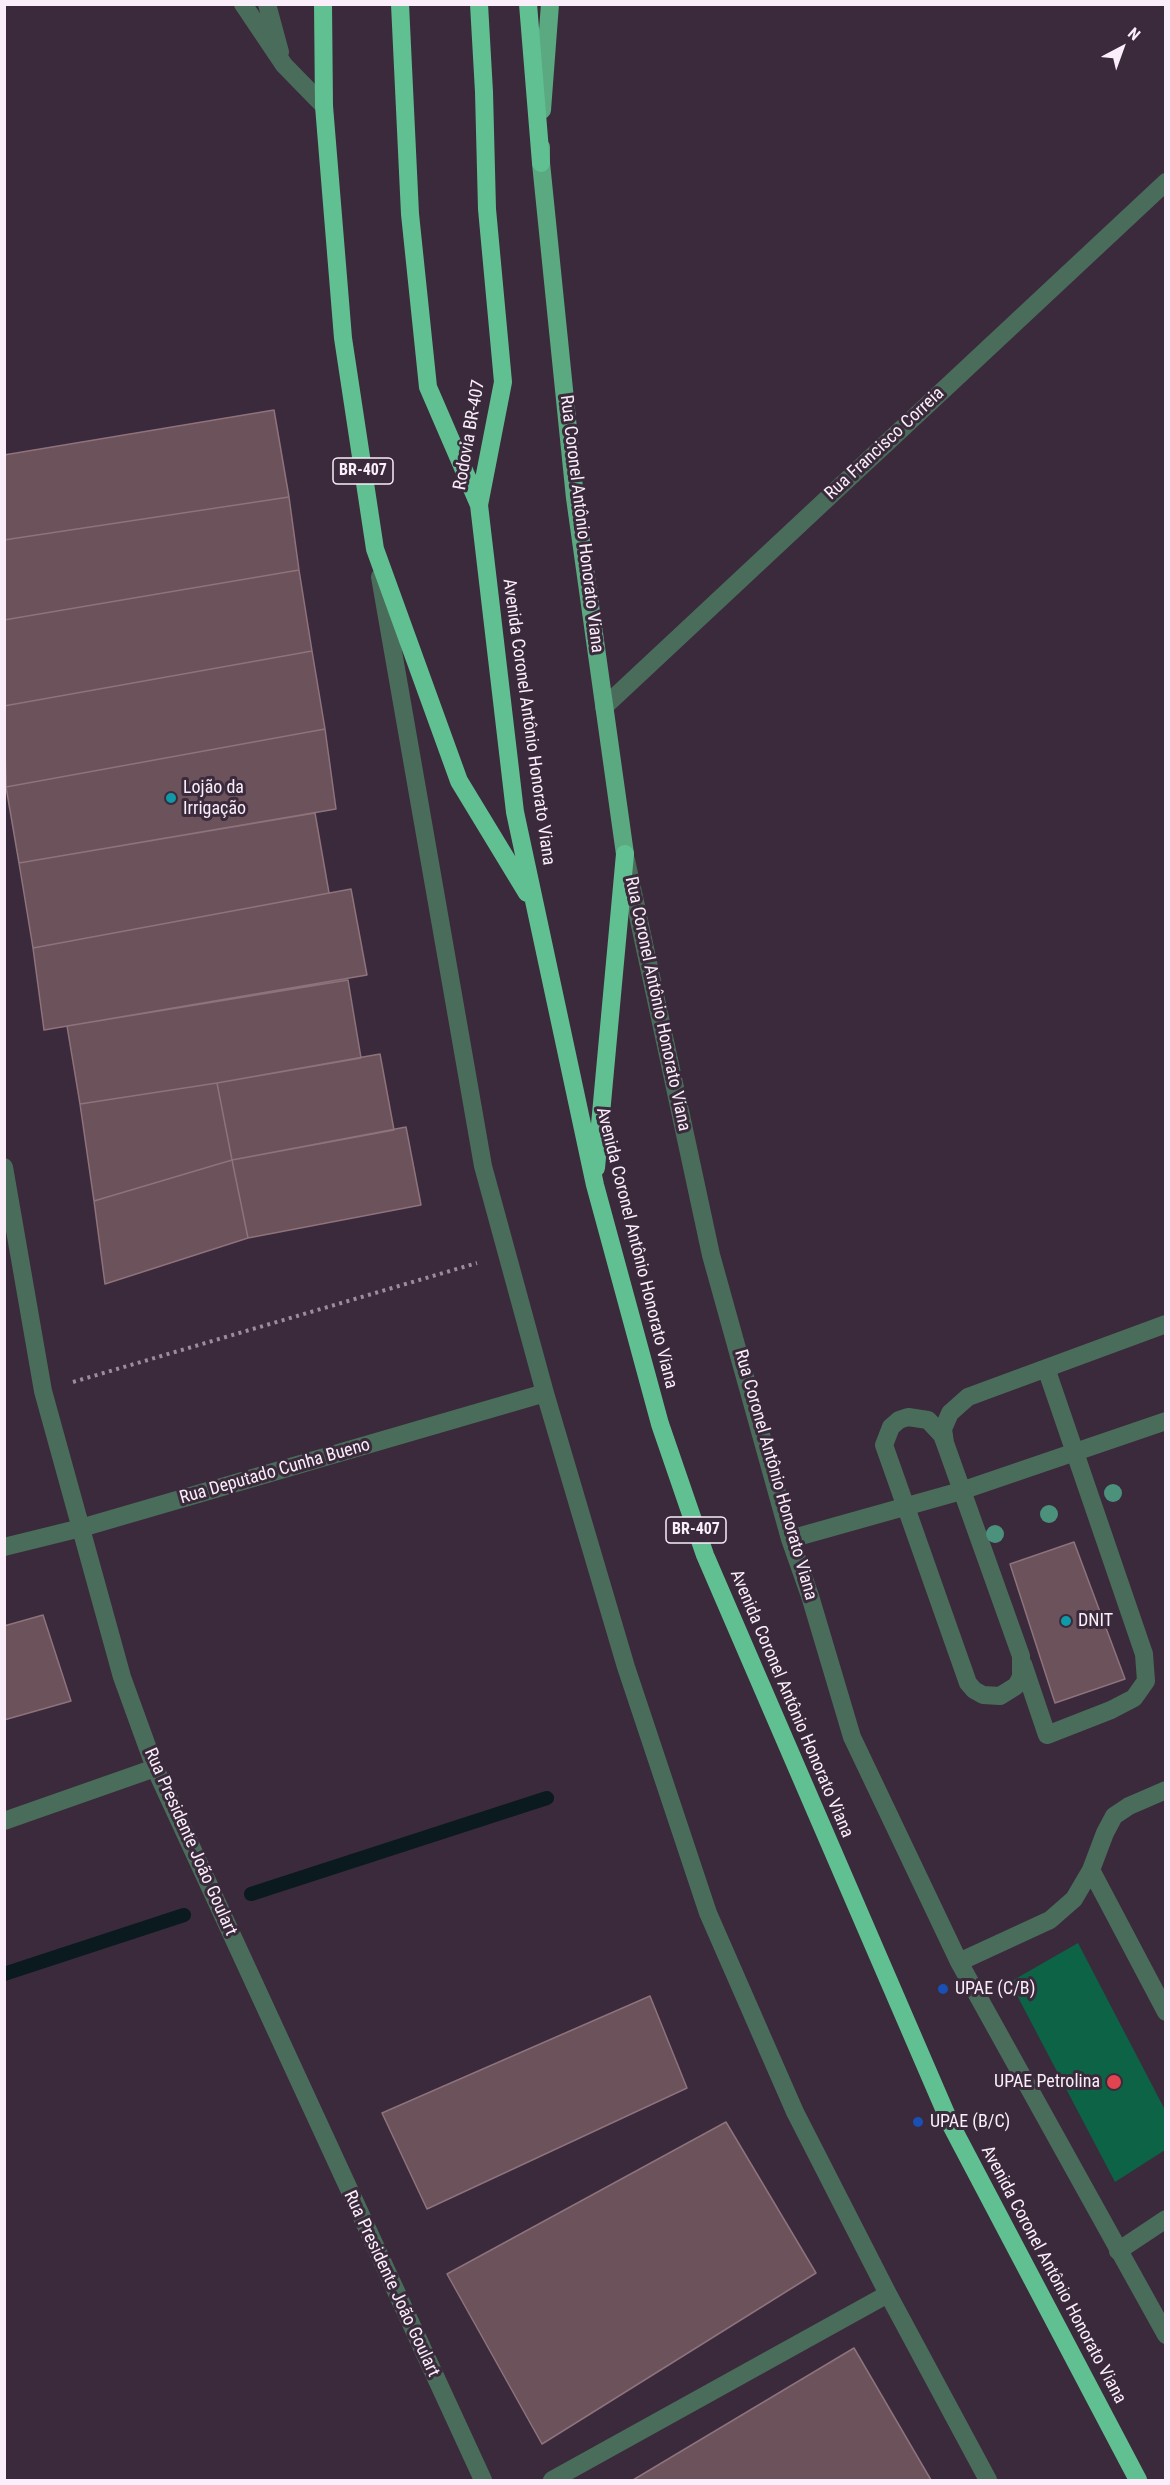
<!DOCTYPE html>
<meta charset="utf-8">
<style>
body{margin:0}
#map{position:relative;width:1170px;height:2485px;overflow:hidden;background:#3b2a3b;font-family:"Roboto Condensed",sans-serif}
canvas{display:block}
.frame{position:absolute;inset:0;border:6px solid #f9eef9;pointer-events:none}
.north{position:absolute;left:1092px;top:18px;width:60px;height:60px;-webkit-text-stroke:4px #3b2a3b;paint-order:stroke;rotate:41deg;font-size:16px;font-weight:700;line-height:24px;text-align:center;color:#f9eef9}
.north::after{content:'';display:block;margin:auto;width:21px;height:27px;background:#f9eef9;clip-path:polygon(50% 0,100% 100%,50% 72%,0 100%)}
</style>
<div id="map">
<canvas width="1170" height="2485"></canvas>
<div class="frame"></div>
<div class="north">N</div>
</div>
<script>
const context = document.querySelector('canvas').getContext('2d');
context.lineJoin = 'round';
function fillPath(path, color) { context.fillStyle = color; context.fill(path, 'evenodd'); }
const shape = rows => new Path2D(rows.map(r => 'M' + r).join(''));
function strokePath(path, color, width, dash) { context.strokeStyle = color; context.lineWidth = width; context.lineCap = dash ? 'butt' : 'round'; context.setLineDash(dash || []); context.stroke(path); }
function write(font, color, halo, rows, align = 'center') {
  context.font = font + ' "Roboto Condensed",sans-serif'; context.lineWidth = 6; context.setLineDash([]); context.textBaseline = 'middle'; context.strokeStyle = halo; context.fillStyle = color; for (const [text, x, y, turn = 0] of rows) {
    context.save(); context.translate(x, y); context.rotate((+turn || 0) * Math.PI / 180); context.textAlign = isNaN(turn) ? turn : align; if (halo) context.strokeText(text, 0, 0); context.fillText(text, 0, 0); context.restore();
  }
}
fillPath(shape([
 [1078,1943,1165,2110,1165,2150,1115,2182,1010,1982]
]), '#0d6346');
strokePath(shape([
 [251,1894,547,1798],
 [4,1974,184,1915]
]), '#0a1a1e', 14);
const building = shape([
 [274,410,289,497,4,540,4,455,274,410],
 [289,497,299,570,4,620,4,540,289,497],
 [299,570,312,651,4,706,4,620,299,570],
 [312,651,325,729,6,787,4,706,312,651],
 [325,729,336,809,19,863,6,787,325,729],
 [315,813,329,893,33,948,19,863,315,813],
 [351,889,367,975,44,1030,33,948,351,889],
 [348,980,361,1058,217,1083,80,1104,67,1026,348,980],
 [380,1054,394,1130,232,1160,217,1083,380,1054],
 [217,1083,232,1160,94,1201,80,1104,217,1083],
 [406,1127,421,1205,248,1238,232,1160,406,1127],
 [232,1160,248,1238,105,1284,94,1201,232,1160],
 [1074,1542,1125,1679,1055,1703,1010,1564,1074,1542],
 [43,1615,71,1701,4,1720,4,1626,43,1615],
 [650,1996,687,2088,427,2209,382,2113,650,1996],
 [726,2122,816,2273,542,2444,447,2274,726,2122],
 [854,2348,931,2480,633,2480,854,2348]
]);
fillPath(building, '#6b525b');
strokePath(building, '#8e737c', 1.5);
strokePath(shape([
 [73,1382,477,1263]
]), '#9b8d9b', 4, [3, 4.5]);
strokePath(shape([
 [243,4,284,65,324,106],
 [267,4,280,52],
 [380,577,483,1166,545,1393,626,1667,708,1913,795,2112,888,2294,988,2480],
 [604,707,1166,182],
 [626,860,711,1255,790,1539,810,1596,852,1737,959,1962,1166,2335],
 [4,1167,43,1391,122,1677,155,1768,483,2480],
 [945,1443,942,1435,928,1420,908,1417,899,1420,891,1427,884,1445,968,1683,974,1690,983,1695,1000,1696,1016,1686,1021,1677,1021,1656,945,1443,943,1429,950,1413,968,1397,1166,1324],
 [790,1539,961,1491,1166,1421],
 [4,1547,81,1528,545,1393],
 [1023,1664,1047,1735,1111,1710,1134,1698,1146,1681,1144,1654,1046,1368],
 [4,1821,155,1768],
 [1091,1870,1166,2012],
 [959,1962,1050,1920,1074,1899,1091,1870,1105,1833,1114,1816,1129,1806,1166,1790],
 [1118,2251,1166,2219],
 [552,2480,888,2294]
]), '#496d5a', 18);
strokePath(shape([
 [542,110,550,4],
 [541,147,541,163,575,498,625,854]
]), '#5aa981', 18);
strokePath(shape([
 [323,4,324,106,343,338,375,549,459,781,527,893],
 [400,4,410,214,428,387,479,505,515,812,595,1185,660,1424,705,1555,951,2125,1138,2480],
 [479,4,484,92,487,209,503,382,479,505],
 [528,4,541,163],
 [596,1168,625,854]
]), '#60c091', 18);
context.fillStyle = '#4b917b';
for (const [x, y] of [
 [1113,1493],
 [1049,1514],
 [995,1534]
]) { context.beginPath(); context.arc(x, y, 9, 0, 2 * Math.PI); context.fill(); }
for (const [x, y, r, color] of [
 [171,798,6,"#0f9aa8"],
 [1066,1621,6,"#0f9aa8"],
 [943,1989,6,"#1a4fb4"],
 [1114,2082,8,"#e0444e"],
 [918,2122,6,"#1a4fb4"]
]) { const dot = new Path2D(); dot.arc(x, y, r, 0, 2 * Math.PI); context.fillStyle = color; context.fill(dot); strokePath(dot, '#3b2a3b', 2); }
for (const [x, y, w] of [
 [363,471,60],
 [696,1530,60]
]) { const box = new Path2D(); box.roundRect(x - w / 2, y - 13, w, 26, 4.5); context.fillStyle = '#3b2a3b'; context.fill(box); strokePath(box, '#f9eef9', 1.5); }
write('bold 16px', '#f9eef9', null, [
 ["BR-407",363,471],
 ["BR-407",696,1530]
]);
write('18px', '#f9eef9', '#3b2a3b', [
 ["Rodovia BR-407",470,435,-80],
 ["Rua Francisco Correia",885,444,-43],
 ["Rua Coronel Antônio Honorato Viana",581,524,83],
 ["Avenida Coronel Antônio Honorato Viana",528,722,82],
 ["Rua Coronel Antônio Honorato Viana",657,1004,78],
 ["Avenida Coronel Antônio Honorato Viana",636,1248,76],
 ["Rua Deputado Cunha Bueno",275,1472,-16],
 ["Rua Coronel Antônio Honorato Viana",775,1475,74],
 ["Avenida Coronel Antônio Honorato Viana",791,1704,67],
 ["Rua Presidente João Goulart",190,1842,66],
 ["Avenida Coronel Antônio Honorato Viana",1053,2275,62],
 ["Rua Presidente João Goulart",391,2284,65]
]);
write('18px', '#f9eef9', '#3b2a3b', [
 ["Lojão da",183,788],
 ["Irrigação",183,809],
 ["DNIT",1078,1621],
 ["UPAE (C/B)",955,1989],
 ["UPAE Petrolina",1100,2082,"right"],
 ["UPAE (B/C)",930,2122]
], 'left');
</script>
